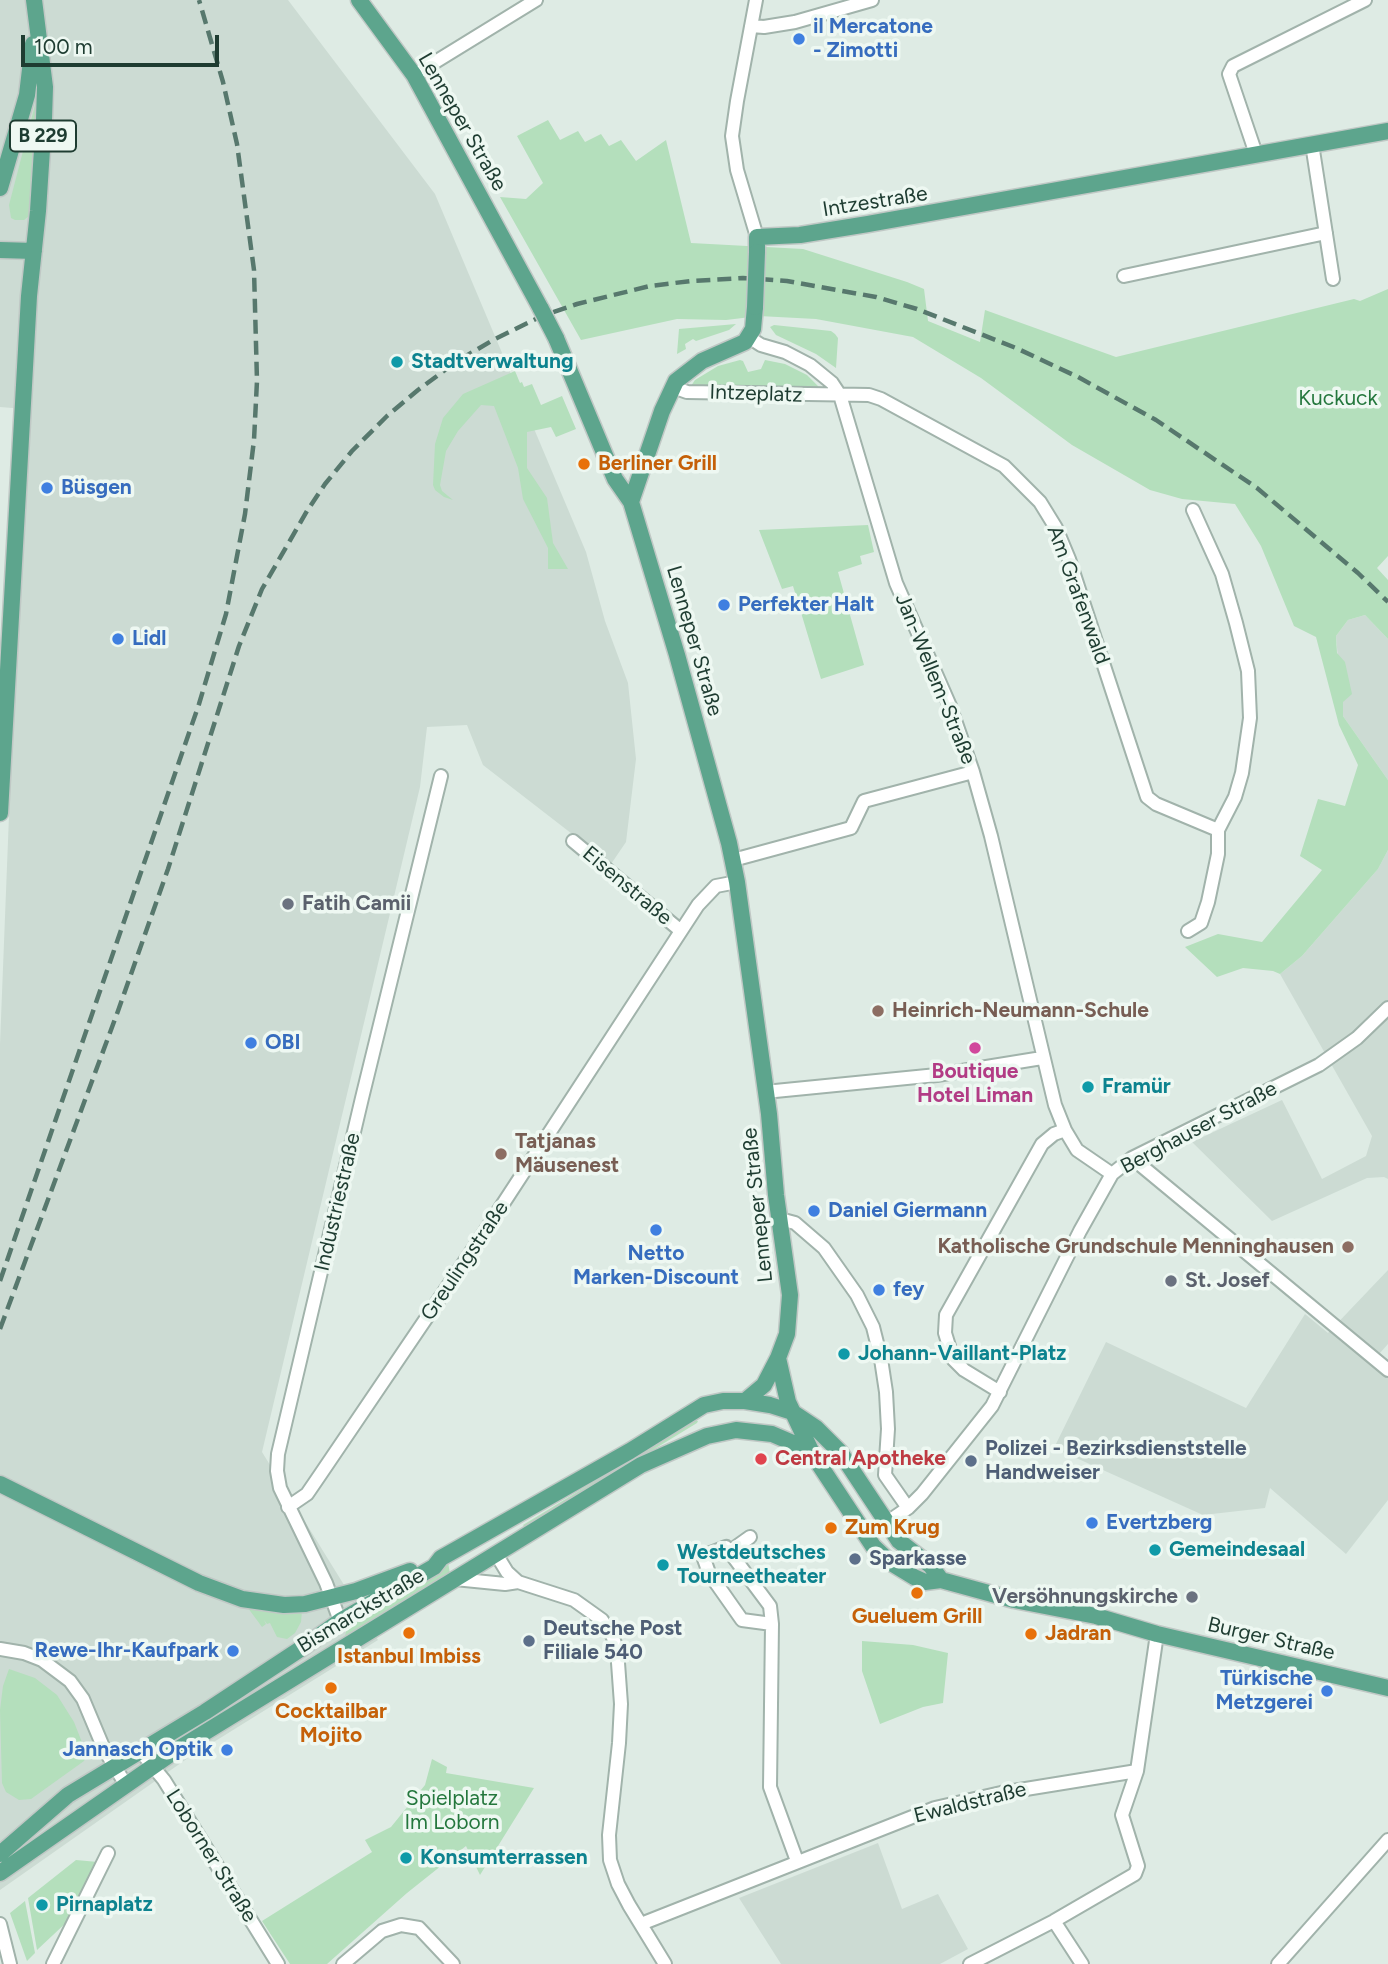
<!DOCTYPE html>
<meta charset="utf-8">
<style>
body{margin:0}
#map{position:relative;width:1388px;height:1964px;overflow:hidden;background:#deebe4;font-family:Figtree,sans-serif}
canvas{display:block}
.scale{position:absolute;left:21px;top:35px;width:198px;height:32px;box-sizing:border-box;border:4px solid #1e3c31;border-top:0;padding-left:9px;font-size:21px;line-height:24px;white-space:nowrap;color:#1e3c31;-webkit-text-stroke:5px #eef8f2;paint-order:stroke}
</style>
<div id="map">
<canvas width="1388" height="1964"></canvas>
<div class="scale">100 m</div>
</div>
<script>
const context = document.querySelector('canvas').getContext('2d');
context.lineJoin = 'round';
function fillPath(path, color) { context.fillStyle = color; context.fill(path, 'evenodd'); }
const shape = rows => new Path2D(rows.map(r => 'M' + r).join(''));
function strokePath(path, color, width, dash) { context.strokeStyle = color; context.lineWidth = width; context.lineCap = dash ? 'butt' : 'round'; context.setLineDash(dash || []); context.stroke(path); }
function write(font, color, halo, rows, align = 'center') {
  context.font = font + ' Figtree,sans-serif'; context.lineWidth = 7; context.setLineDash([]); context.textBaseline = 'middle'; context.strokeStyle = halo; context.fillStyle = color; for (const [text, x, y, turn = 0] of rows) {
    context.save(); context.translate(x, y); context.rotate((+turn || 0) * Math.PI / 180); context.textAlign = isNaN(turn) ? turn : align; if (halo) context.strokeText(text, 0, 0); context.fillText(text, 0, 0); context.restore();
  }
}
fillPath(shape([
 [0,0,288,0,435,194,586,552,605,621,628,683,636,759,626,842,609,867,576,837,483,765,467,725,427,727,420,787,262,1452,378,1640,188,1758,0,1890,0,1044,25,409,0,407],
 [1365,615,1388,639,1388,780,1343,716,1336,636,1348,620],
 [1388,850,1388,1179,1384,1177,1367,1178,1272,1221,1192,1142,1282,1100,1322,1179,1366,1156,1372,1136,1280,974,1302,956,1378,869],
 [1388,1270,1388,1344,1371,1363,1388,1376,1388,1500,1346,1554,1270,1488,1265,1508,1203,1515,1054,1448,1106,1342,1246,1408,1305,1314,1328,1333],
 [878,1843,902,1909,938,1894,968,1949,940,1964,781,1964,739,1898]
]), '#ccdbd3');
fillPath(shape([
 [35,105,39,105,38,124,30,207,29,216,24,220,15,220,11,218,9,205],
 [548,120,560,140,578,131,585,142,601,134,609,146,621,140,636,161,666,140,691,243,803,249,907,282,924,289,928,321,980,342,985,310,1116,357,1354,299,1360,301,1388,289,1388,556,1377,568,1388,580,1388,639,1365,615,1348,620,1336,636,1337,653,1345,662,1352,694,1343,702,1343,716,1388,780,1388,850,1378,869,1302,956,1280,974,1273,971,1243,968,1217,977,1185,947,1218,934,1262,942,1322,870,1300,856,1318,799,1345,806,1358,765,1339,725,1316,637,1294,626,1261,546,1235,504,1182,499,1150,490,1072,445,981,378,913,337,816,319,759,316,726,320,677,319,581,340,500,197,526,199,543,183,517,136],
 [736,324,729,330,696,341,693,339,685,344,686,349,677,354,679,329],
 [774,325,831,331,835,334,838,338,836,368,816,354,776,335,770,327],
 [740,360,743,361,748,372,761,369,765,360,785,364,807,375,820,388,691,386,695,380,718,366],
 [515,371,520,383,522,382,524,387,532,384,541,405,562,396,576,429,556,437,551,427,527,432,527,468,547,498,553,543,568,569,548,569,548,548,523,499,518,468,494,406,481,405,458,431,446,451,440,485,442,491,453,500,444,497,435,490,433,485,435,444,443,418,463,394],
 [868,525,874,552,860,556,862,564,838,572,864,665,821,679,793,586,782,589,759,530],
 [695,1420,698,1421,697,1423,525,1528,523,1525],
 [448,1562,450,1574,345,1636,348,1624],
 [248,1608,302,1611,301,1622,295,1633,287,1639,277,1637,270,1623,267,1624,264,1620,266,1624,262,1627],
 [862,1641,913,1645,948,1653,943,1703,923,1707,880,1724,862,1671],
 [9,1669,35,1678,57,1695,74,1722,87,1755,84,1761,31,1799,19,1800,6,1792,2,1783,0,1710,3,1686],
 [432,1759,447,1767,446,1773,534,1788,480,1875,466,1846,407,1893,327,1964,290,1964,262,1921,372,1852,365,1840,391,1827,425,1785],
 [76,1860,98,1862,69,1920,37,1950,28,1898],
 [25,1901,35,1953,27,1961,10,1913]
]), '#b4dfbc');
const minor = shape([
 [756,0,737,101,732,136,737,170,757,237],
 [751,26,764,27,795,22,872,0],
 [414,75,536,0],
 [1312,144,1333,279],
 [1256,154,1231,80,1229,74,1233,66,1365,0],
 [1124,276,1326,233],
 [750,338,761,345,785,352,810,365,832,383,840,395,896,583,950,706,973,772,991,836,1055,1105,1065,1130,1077,1150,1112,1174],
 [673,387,687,392,869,395,881,399,1004,466,1040,502,1056,528,1069,559,1147,797,1156,804,1218,830],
 [573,841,681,931],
 [733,860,851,828,864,801,973,772],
 [1188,931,1201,923,1208,902,1218,854,1218,830,1235,797,1242,773,1250,718,1248,671,1236,623,1222,574,1193,510],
 [765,1092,937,1075,1042,1058],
 [1132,1158,1388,1370],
 [780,1219,795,1223,824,1248,857,1295,873,1327,881,1359,886,1392,888,1429,885,1475,908,1508],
 [1000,1392,964,1370,953,1359,945,1333,946,1315,1042,1144,1054,1134,1065,1130],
 [288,1507,307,1494,320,1475,482,1236,698,905,716,886,737,882],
 [886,1523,908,1508,922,1494,992,1406,1080,1231,1112,1174,1132,1158,1319,1065,1357,1038,1388,1008],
 [729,1552,750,1537],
 [496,1554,507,1572,518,1582,574,1600,602,1620,612,1635,617,1649,621,1704,619,1743,609,1835,610,1860,618,1884,629,1905,665,1964],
 [455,1579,505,1584,518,1582],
 [340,1621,326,1583,280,1488,277,1471,278,1454,362,1098,441,776],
 [772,1624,742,1620,709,1573,703,1556,726,1547,770,1606,772,1624,770,1787,797,1861],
 [0,1649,24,1653,42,1660,70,1681,83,1699,104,1749,126,1785],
 [140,1751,164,1780,278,1964],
 [1054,1921,1082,1964],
 [0,1924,10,1964],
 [641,1924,935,1808,1001,1793,1137,1771,1157,1634],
 [53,1964,108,1853],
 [343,1964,382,1931,401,1925,419,1928,453,1964],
 [970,1964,1054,1921,1135,1874,1138,1866,1122,1815,1137,1771],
 [1278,1964,1388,1840]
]);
const major = shape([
 [359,0,414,75,541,309],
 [0,188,27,95,33,44],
 [0,250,34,251],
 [757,252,757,237,800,235,868,224,1388,131],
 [556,338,615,479,631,502,677,655,729,843,737,882,769,1114,776,1195,790,1295,787,1334,778,1358,764,1385,745,1401],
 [631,502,662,411,676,381,702,361,745,342,753,329,755,307],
 [0,813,29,296,38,211,44,119,45,87,34,0],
 [778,1358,788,1402,813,1455,873,1546,891,1563,914,1577,925,1582,941,1580,1014,1600,1096,1616,1157,1634,1388,1688],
 [0,1484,199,1583,242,1599,284,1605,305,1604,356,1591,410,1571],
 [0,1854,68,1795,205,1712,305,1646,340,1621,434,1567,441,1558,457,1549,630,1451,704,1405,723,1401,745,1401,770,1405,792,1412,816,1428,840,1452,899,1541,931,1566,941,1580],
 [0,1873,178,1749,641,1465,707,1436,736,1430,772,1434,793,1443,813,1455]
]);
strokePath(minor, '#a1b3ab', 16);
strokePath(major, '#c0c8c5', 19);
strokePath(minor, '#fff', 12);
strokePath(major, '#5da58d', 16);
strokePath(shape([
 [0,1281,199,704,226,614,245,514,254,440,257,381,254,270,237,144,223,82,199,0],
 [0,1329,118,1011,168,869,239,646,262,589,307,511,325,484,352,451,387,416,418,390,456,362,493,340,542,316,577,304,650,286,691,281,743,278,787,281,876,297,917,309,1016,348,1078,377,1156,420,1257,488,1358,573,1388,602]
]), '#57786d', 4.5, [14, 7]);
const majorBridge = shape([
 [755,307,757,252],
 [541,309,556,338]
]);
strokePath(majorBridge, '#c0c8c5', 19, []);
strokePath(majorBridge, '#5da58d', 16);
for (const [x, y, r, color] of [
 [799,39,7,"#3f7fe0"],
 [397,362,7,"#0f9aa8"],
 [584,464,7,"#e8710a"],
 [47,488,7,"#3f7fe0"],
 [724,605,7,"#3f7fe0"],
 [118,639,7,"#3f7fe0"],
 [288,904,7,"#6b7280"],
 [878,1011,7,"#8d6e63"],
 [251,1043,7,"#3f7fe0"],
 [975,1048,7,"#d1479c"],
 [1088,1087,7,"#0f9aa8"],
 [501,1154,7,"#8d6e63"],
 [814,1211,7,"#3f7fe0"],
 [656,1230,7,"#3f7fe0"],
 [1348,1247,7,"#8d6e63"],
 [1171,1281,7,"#6b7280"],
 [879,1290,7,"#3f7fe0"],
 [844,1354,7,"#0f9aa8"],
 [761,1459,7,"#e0444e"],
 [971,1461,7,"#5c6f8a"],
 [1092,1523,7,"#3f7fe0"],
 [831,1528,7,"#e8710a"],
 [1155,1550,7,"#0f9aa8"],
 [855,1559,7,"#5c6f8a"],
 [663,1565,7,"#0f9aa8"],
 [917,1593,7,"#e8710a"],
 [1192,1597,7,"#6b7280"],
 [409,1633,7,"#e8710a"],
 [1031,1634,7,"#e8710a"],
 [529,1641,7,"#5c6f8a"],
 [233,1651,7,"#3f7fe0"],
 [331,1688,7,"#e8710a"],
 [1327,1691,7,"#3f7fe0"],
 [227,1750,7,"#3f7fe0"],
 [406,1858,7,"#0f9aa8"],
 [42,1905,7,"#0f9aa8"]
]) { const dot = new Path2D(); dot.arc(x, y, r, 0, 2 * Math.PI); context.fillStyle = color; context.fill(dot); strokePath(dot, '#eef8f2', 2.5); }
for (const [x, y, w] of [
 [43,136,66]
]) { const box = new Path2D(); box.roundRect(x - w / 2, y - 15.5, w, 31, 5); context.fillStyle = '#eef8f2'; context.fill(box); strokePath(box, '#1e3c31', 2); }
write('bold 19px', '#1e3c31', null, [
 ["B 229",43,136]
]);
write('bold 21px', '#366cbe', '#eef8f2', [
 ["il Mercatone",813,27],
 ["- Zimotti",813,51],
 ["Büsgen",61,488],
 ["Perfekter Halt",738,605],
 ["Lidl",132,639],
 ["OBI",265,1043],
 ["Daniel Giermann",828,1211],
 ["Netto",656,1254,"center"],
 ["Marken-Discount",656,1278,"center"],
 ["fey",893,1290],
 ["Evertzberg",1106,1523],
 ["Rewe-Ihr-Kaufpark",219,1651,"right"],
 ["Türkische",1313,1679,"right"],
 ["Metzgerei",1313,1703,"right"],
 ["Jannasch Optik",213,1750,"right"]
], 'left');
write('21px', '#1e3c31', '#eef8f2', [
 ["Lenneper Straße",462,122,60],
 ["Intzestraße",875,202,-9],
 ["Intzeplatz",756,394,2],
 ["Am Grafenwald",1078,595,70],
 ["Lenneper Straße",694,641,74],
 ["Jan-Wellem-Straße",935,679,68],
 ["Eisenstraße",627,886,40],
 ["Berghauser Straße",1199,1128,-28],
 ["Industriestraße",338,1202,-77],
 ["Lenneper Straße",758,1205,-96],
 ["Greulingstraße",465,1261,-56],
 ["Bismarckstraße",361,1611,-31],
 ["Burger Straße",1271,1639,13],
 ["Ewaldstraße",970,1803,-14],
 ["Loborner Straße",211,1856,58]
]);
write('bold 21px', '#0d838f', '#eef8f2', [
 ["Stadtverwaltung",411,362],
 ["Framür",1102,1087],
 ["Johann-Vaillant-Platz",858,1354],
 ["Gemeindesaal",1169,1550],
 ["Westdeutsches",677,1553],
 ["Tourneetheater",677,1577],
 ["Konsumterrassen",420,1858],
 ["Pirnaplatz",56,1905]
], 'left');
write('21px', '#24773d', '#eef8f2', [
 ["Kuckuck",1338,399],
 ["Spielplatz",452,1799],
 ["Im Loborn",452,1823]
]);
write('bold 21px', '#c56008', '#eef8f2', [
 ["Berliner Grill",598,464],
 ["Zum Krug",845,1528],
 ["Gueluem Grill",917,1617,"center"],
 ["Jadran",1045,1634],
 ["Istanbul Imbiss",409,1657,"center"],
 ["Cocktailbar",331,1712,"center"],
 ["Mojito",331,1736,"center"]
], 'left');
write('bold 21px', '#5b616d', '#eef8f2', [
 ["Fatih Camii",302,904],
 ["St. Josef",1185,1281],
 ["Versöhnungskirche",1178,1597,"right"]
], 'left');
write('bold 21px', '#785e54', '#eef8f2', [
 ["Heinrich-Neumann-Schule",892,1011],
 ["Tatjanas",515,1142],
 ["Mäusenest",515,1166],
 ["Katholische Grundschule Menninghausen",1334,1247,"right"]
], 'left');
write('bold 21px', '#b23c85', '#eef8f2', [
 ["Boutique",975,1072],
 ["Hotel Liman",975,1096]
]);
write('bold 21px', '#4e5e75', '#eef8f2', [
 ["Polizei - Bezirksdienststelle",985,1449],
 ["Handweiser",985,1473],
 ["Sparkasse",869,1559],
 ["Deutsche Post",543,1629],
 ["Filiale 540",543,1653]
], 'left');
write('bold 21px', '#be3a42', '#eef8f2', [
 ["Central Apotheke",775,1459]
], 'left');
</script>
